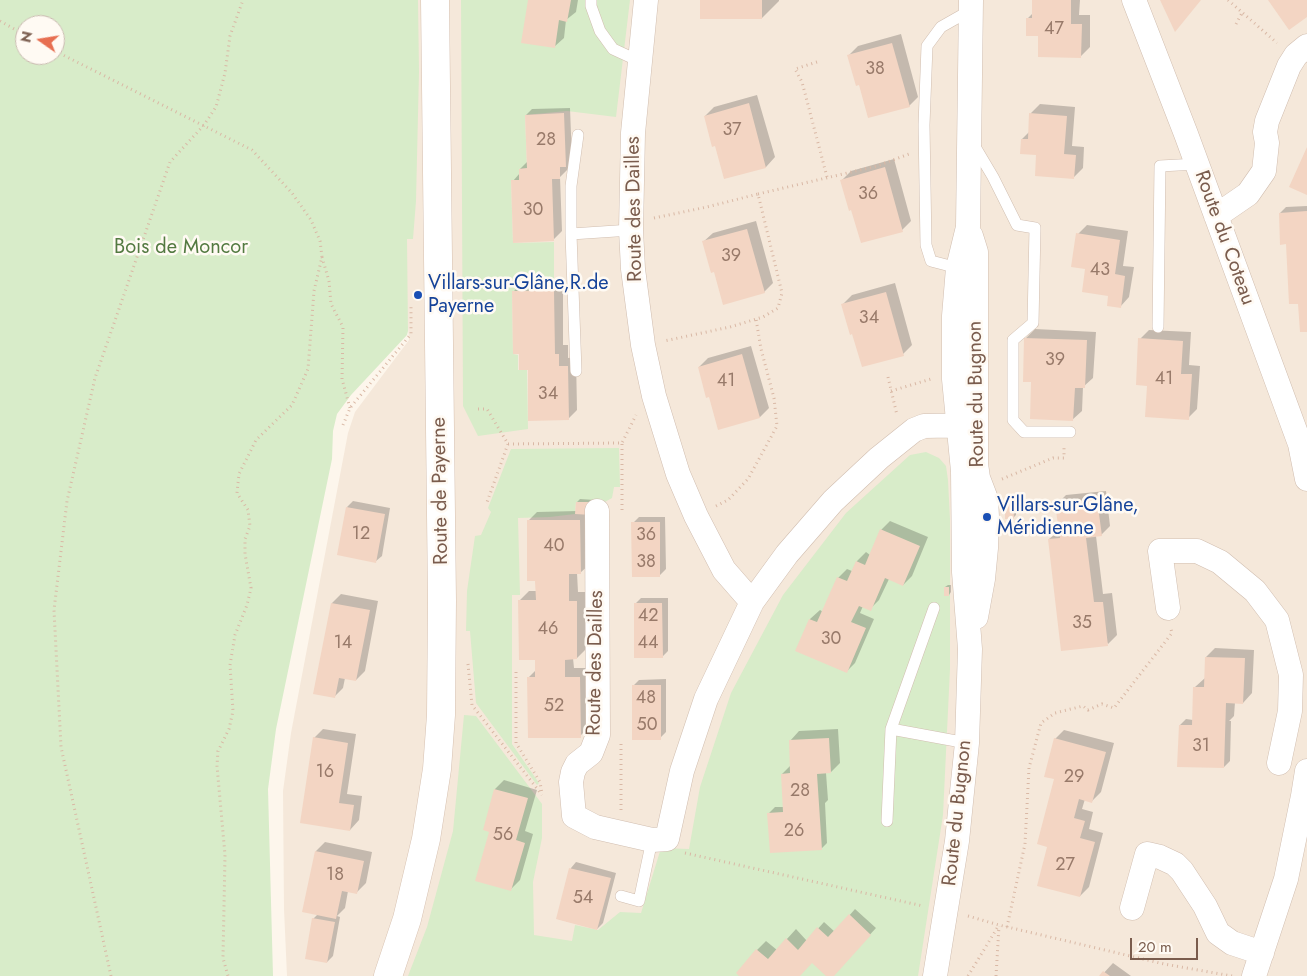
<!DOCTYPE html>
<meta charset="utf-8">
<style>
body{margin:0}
#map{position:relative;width:1307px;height:976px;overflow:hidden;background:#fdf6ec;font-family:Jost,sans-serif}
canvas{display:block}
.north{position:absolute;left:15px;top:15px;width:50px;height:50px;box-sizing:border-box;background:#fffaf3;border:1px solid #cabbb1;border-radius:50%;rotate:283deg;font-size:14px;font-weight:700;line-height:20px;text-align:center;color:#7a5c4d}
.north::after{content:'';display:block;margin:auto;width:18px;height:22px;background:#e76f51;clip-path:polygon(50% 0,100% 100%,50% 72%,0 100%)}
.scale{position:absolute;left:1130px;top:938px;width:68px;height:22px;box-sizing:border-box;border:2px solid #7a5c4d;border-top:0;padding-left:6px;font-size:15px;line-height:18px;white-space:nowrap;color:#7a5c4d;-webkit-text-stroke:4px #fffaf3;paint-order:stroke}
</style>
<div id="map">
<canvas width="1307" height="976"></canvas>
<div class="north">N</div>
<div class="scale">20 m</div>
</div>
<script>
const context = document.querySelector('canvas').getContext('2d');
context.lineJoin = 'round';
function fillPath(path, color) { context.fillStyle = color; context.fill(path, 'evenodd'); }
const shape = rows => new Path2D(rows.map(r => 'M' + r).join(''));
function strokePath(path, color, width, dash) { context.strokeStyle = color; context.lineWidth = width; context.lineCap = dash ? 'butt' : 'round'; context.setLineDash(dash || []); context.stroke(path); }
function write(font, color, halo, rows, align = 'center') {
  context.font = font + ' Jost,sans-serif'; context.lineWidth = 5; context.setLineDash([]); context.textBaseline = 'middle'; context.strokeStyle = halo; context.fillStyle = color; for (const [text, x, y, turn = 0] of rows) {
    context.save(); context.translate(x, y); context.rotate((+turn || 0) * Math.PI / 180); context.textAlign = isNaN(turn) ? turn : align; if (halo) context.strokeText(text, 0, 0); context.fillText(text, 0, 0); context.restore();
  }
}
fillPath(shape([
 [382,0,1307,0,1307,976,287,976,284,909,283,791,291,733,348,433,355,412,409,340]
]), '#f5e8da');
fillPath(shape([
 [0,0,418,0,419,72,416,201,413,239,407,239,408,331,407,335,351,395,337,414,333,431,332,459,276,729,268,789,273,976,0,976],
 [25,25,55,25,55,55,25,55],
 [461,0,630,0,616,117,567,111,525,115,527,168,519,169,519,180,511,180,513,243,554,242,554,289,512,291,513,354,518,355,518,370,527,370,528,429,478,436,463,406],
 [619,448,620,487,614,487,612,498,603,503,576,502,575,514,550,517,518,518,520,595,512,595,512,744,539,783,537,785,476,703,470,631,466,631,467,591,475,536,481,535,491,512,488,508,511,449],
 [926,452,939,458,946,466,948,480,950,519,950,669,943,815,918,976,408,976,427,927,453,831,464,715,476,716,542,804,542,838,533,882,534,935,572,941,575,925,598,930,620,912,641,913,661,848,689,849,700,787,731,693,783,595,846,513,910,455]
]), '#d8ecc9');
fillPath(shape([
 [529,0,578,0,576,12,566,20,564,38,554,47],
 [702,0,779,0,779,1,762,18],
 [1033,0,1080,0,1079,15,1090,15,1090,47,1081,56,1040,35,1028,18,1033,13],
 [901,34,918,97,909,106,849,55,858,46],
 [757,95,775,157,766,167,725,178,716,145,705,116,714,107],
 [1040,104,1075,107,1072,146,1084,147,1083,168,1074,177,1022,139,1029,132,1031,113],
 [570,108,572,160,569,168,560,177,562,231,553,240,513,181,520,173,520,169,528,161,526,115,532,109],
 [894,159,911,221,902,230,852,209,842,180,851,171],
 [1307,206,1307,331,1280,213,1286,207],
 [756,221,773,283,764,292,714,270,703,242,713,233],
 [1087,225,1128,231,1123,266,1134,267,1129,297,1120,307,1087,268,1078,234],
 [563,282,563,345,568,345,568,358,576,357,577,410,568,419,529,368,520,353,513,292,522,283],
 [895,283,912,345,903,354,843,304,852,295],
 [1035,329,1096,332,1093,378,1083,387,1082,411,1072,420,1033,381,1026,338],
 [1149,330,1191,332,1189,365,1200,366,1197,409,1188,418,1148,385,1140,339],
 [751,346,769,408,760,417,710,396,699,367,708,358],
 [1106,491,1110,526,1101,535,1096,536,1103,594,1112,593,1117,635,1108,644,1049,539,1060,530,1057,504,1066,495],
 [1008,494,1016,494,1016,515,1013,518,1006,496],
 [580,499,595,500,590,564,580,573,577,573,578,592,586,592,586,649,577,658,573,658,574,668,589,668,589,727,580,736,528,678,536,670,536,658,520,600,529,591,537,591,528,521,537,512,577,511,577,502],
 [353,501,390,508,382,556,376,561,347,507],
 [639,517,665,517,666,569,660,575,633,523],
 [890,521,928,537,912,576,903,585,889,579,879,600,870,609,863,606,860,613,874,619,855,663,846,672,797,650,810,619,820,610,823,612,838,578,847,569,852,571,857,561,866,552,870,555,881,530],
 [948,585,951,585,951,592,949,595,945,587],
 [341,594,378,601,365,671,356,680,345,678,343,688,334,697,332,603],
 [641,598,668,598,668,651,662,657,635,604],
 [1215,648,1254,650,1252,693,1243,703,1235,702,1234,716,1229,721,1231,721,1230,761,1224,767,1180,725,1186,719,1193,720,1195,687,1205,678,1206,657],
 [666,679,666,732,660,738,633,686,639,680],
 [323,729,356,734,347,794,362,796,359,820,350,830,301,822,314,738],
 [838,729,840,763,831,772,826,773,828,800,825,803,827,843,821,849,769,813,775,807,784,807,782,774,791,765,790,741,799,731],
 [1064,730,1114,743,1101,792,1092,801,1085,799,1082,809,1093,812,1089,829,1103,833,1089,887,1080,896,1048,846,1055,778,1055,739],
 [504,780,537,790,525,831,533,834,520,880,511,889,490,831,495,789],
 [325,842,372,852,366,883,357,892,348,891,345,908,337,916,340,917,333,956,327,962,313,919,318,914,316,851],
 [576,862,616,873,603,923,597,929,558,919,571,868],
 [855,909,876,928,832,976,828,976,812,961,798,976,741,976,757,950,766,941,777,950,796,929,807,941,824,922,835,932],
 [1113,963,1131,976,1101,976]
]), '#0003');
fillPath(shape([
 [528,0,571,0,567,22,559,20,555,48,521,43],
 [700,0,762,0,762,19,700,19],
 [1032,0,1071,0,1071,24,1082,24,1081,58,1038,57,1038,36,1026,36,1026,18,1032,18],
 [1160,0,1201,0,1175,32],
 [1268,0,1307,0,1307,17,1289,30],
 [892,43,910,107,868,118,859,85,856,86,847,55],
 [749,103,766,168,724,179,715,146,712,147,704,116],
 [564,113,566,167,560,167,560,179,552,179,554,241,513,243,511,180,519,180,519,169,527,168,525,115],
 [1029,113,1067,116,1064,154,1076,155,1074,179,1035,176,1036,155,1020,154,1021,139,1028,139],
 [1307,147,1307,195,1289,187],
 [885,167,903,232,861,243,851,210,849,211,840,180],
 [1307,211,1307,332,1300,332,1298,304,1289,304,1286,244,1280,245,1279,213],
 [747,229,765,293,723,305,714,272,711,273,702,241],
 [1076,233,1120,240,1115,274,1125,276,1121,308,1107,306,1108,296,1082,292,1085,269,1071,267],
 [512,291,554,291,555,354,559,354,559,366,568,366,569,420,528,421,528,370,519,370,519,354,513,354],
 [886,292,904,356,862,367,852,334,850,335,841,304],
 [1024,338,1087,340,1085,388,1075,388,1073,421,1030,419,1031,382,1023,382],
 [1138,338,1183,341,1181,374,1192,374,1189,420,1145,417,1147,386,1136,385],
 [742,354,760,418,718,430,709,397,706,398,698,367],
 [1005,496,1013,496,1014,519,1005,519],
 [1097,499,1102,536,1086,538,1094,602,1103,602,1108,646,1061,651,1048,539,1060,538,1055,504],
 [576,502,593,502,592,515,575,514],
 [346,507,385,514,376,563,337,555],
 [527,520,580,520,581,574,569,574,569,601,577,601,577,659,565,660,565,677,580,677,581,738,528,738,527,677,535,677,535,660,519,660,518,600,536,600,535,581,527,581],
 [631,522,660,522,660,577,632,577],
 [880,529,920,546,903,586,885,578,871,611,859,606,851,622,866,628,847,673,795,651,809,619,817,622,837,577,847,581,856,561,865,565],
 [944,587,949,587,949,596,944,596],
 [331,603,370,610,356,681,339,678,335,698,313,694],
 [634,603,662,603,663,658,634,658],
 [1205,657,1245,658,1243,704,1226,703,1224,768,1177,767,1179,725,1192,725,1193,687,1204,687],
 [632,685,661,685,661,740,632,740],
 [313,737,348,743,339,803,354,805,350,831,300,823],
 [829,738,831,773,817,774,822,850,770,853,767,813,783,812,781,774,790,773,789,740],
 [1054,738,1106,752,1092,803,1079,799,1074,818,1085,821,1080,838,1095,842,1080,897,1037,886,1047,847,1037,844,1054,779,1044,777],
 [494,789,528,798,516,840,525,843,511,891,475,881,489,832,483,830],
 [315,851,364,861,357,894,342,891,336,919,302,912],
 [569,868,611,878,597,930,556,919],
 [849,914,871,935,834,976,826,976,812,963,800,976,739,976,736,973,756,949,768,959,786,938,798,950,817,927,828,937],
 [312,918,335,922,327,963,305,959],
 [1103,971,1110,976,1099,976]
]), '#f3d5c3');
const lane = shape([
 [591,0,591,6,600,31,613,49,639,61],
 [974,145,993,177,1017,225,1035,228,1033,323,1013,340,1013,420,1024,432,1070,432],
 [571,234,571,186,578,135],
 [958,268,931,261,926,245,924,125,927,46,941,27,971,10],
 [1158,327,1160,166,1197,164],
 [576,371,571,234,631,230],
 [891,729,934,608],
 [887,821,891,729,967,743],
 [621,896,639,901,652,840]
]);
const street = shape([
 [646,0,633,133,631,230,633,269,643,345,654,396,678,474,696,516,724,570,752,602],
 [1134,0,1186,134,1300,444,1307,479],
 [1216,216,1248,194,1264,171,1267,143,1265,132,1267,121,1289,66,1296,55,1307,46],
 [971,236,976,252,976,464,978,478,986,499,987,517,986,548,983,579,976,617],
 [597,511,598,735,591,753,577,764,573,772,571,782,574,816,595,827,652,840,667,839,682,771,706,699,752,602,787,554,833,501,879,458,914,430,924,426,976,425],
 [1168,608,1160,551,1197,551,1220,562,1255,591,1277,620,1291,675,1290,711,1279,763],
 [1132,908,1147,854,1160,857,1175,864,1182,871,1205,906,1218,933,1232,943,1262,953],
 [935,976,957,841,967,743,970,649,964,572,963,471,954,379,954,316,958,268,968,227,971,0],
 [1254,976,1286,879,1303,796,1307,771]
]);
const secondary = shape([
 [388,976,407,919,426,839,437,769,441,715,442,600,435,0]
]);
strokePath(lane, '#d1beb0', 12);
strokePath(street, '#d1beb0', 25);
strokePath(secondary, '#d6c0b0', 29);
strokePath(shape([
 [1228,0,1277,43],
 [0,21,25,35],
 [1236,24,1242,13],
 [55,51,252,150,292,193,311,220,320,241,322,257,314,291,308,369,292,405,256,440,239,474,237,493,248,510,250,526,245,539,245,554,251,588,247,605,235,635,230,665,233,711,229,729,218,751,217,766,225,855,223,958,228,976],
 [817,62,795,69,802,82,827,177],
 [758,194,877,166,909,154],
 [654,218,707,207,758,194,782,293,778,308,763,317,730,327,664,341],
 [322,257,329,281,331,304,343,327,342,379,350,408],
 [888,377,897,415],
 [891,391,931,379],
 [478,409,487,409,508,444,486,505],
 [343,425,350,408,411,334,411,304],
 [508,444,622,443,636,415],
 [1002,479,1053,458,1064,458,1064,448],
 [716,506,728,500,748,479,777,426,774,398,761,349,756,319],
 [622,510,622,443],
 [468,664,472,705,542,795],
 [516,672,516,743,540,782,542,794],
 [621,810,621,743],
 [685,853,923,906],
 [968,916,999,925,1164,964,1232,976],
 [1007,927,1025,844,1029,768,1041,723,1055,713,1083,706,1088,710,1102,704,1114,708,1172,633,1171,629],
 [111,976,61,747,54,610,67,501,95,378,170,162,204,125,216,107,225,73,230,36,243,0],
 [968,976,999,925],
 [996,976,999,926]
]), '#d9b8a5', 3, [1, 4]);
strokePath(lane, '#fff', 11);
strokePath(street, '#fff', 24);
strokePath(secondary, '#fff', 28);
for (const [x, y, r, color] of [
 [418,295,5,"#1a4fb4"],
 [987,517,5,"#1a4fb4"]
]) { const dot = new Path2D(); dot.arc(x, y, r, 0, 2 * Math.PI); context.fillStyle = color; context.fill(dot); strokePath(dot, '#fffaf3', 2); }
write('18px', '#987a6a', null, [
 ["47",1054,30],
 ["38",875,70],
 ["37",732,131],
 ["28",546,141],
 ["36",868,195],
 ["30",533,211],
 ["39",731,257],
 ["43",1100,271],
 ["34",869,319],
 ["39",1055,361],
 ["41",1164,380],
 ["41",726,382],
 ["34",548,395],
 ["12",361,535],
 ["36",646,536],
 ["40",554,547],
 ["38",646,563],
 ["42",648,617],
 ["35",1082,624],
 ["46",548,630],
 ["30",831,640],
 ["14",343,644],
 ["44",648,644],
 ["48",646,699],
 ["52",554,707],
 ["50",647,726],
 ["31",1201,747],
 ["16",325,773],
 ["29",1074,778],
 ["28",800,792],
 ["26",794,832],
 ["56",503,836],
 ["27",1065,866],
 ["18",335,876],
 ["54",583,899]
]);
write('20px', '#7a5c4d', '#fffaf3', [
 ["Route des Dailles",635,209,-91],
 ["Route du Coteau",1224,238,70],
 ["Route du Bugnon",977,394,-91],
 ["Route de Payerne",441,491,-91],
 ["Route des Dailles",596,663,-89],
 ["Route du Bugnon",958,813,-84]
]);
write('20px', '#537a41', '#fffaf3', [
 ["Bois de Moncor",181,248]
]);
write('20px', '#164399', '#fffaf3', [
 ["Villars-sur-Glâne,R.de",428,284],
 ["Payerne",428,307],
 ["Villars-sur-Glâne,",997,506],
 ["Méridienne",997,529]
], 'left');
</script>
